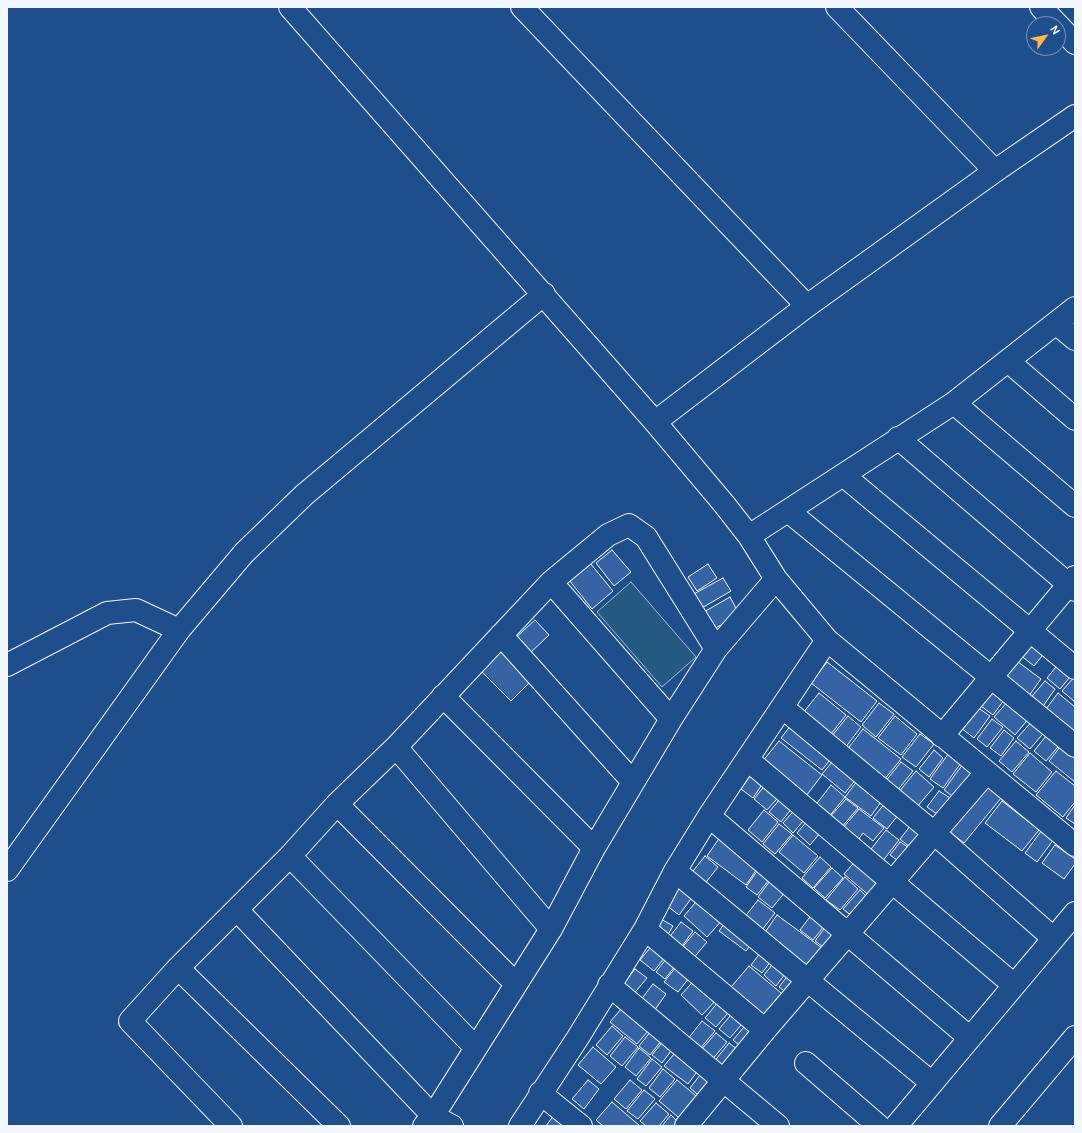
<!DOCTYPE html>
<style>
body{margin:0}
#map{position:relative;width:1082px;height:1133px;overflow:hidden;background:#1f4e8c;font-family:"DM Sans",sans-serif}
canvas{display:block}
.frame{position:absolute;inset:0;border:8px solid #f2f6ff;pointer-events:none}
.north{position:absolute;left:1026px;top:16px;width:40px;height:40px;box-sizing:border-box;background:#1f4e8c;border:1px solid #7391ba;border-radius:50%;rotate:57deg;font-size:11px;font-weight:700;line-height:16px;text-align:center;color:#f2f6ff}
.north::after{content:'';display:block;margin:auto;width:14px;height:18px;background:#ffb74d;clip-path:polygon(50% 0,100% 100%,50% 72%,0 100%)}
</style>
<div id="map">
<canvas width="1082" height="1133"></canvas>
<div class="frame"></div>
<div class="north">N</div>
</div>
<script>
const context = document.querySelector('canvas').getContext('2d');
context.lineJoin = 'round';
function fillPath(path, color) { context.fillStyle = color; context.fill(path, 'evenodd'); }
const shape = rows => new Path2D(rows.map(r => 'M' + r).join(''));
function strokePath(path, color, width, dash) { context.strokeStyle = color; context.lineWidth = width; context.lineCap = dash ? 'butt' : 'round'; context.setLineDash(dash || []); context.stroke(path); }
const green = shape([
 [631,582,696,657,662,687,597,612,631,582]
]);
fillPath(green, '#245a82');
strokePath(green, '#a8bbd7', 1);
const building = shape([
 [612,550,631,572,614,586,596,563,612,550],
 [590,563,613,591,592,609,569,580,590,563],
 [708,564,717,578,697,591,688,577,708,564],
 [723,578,731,591,700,609,692,595,723,578],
 [730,597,739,614,714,629,704,612,730,597],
 [535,620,549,635,527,656,512,641,535,620],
 [1036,634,1050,646,1034,666,1019,654,1036,634],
 [501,647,533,679,511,701,479,669,501,647],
 [1065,656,1075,671,1060,689,1047,678,1065,656],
 [1014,659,1041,679,1026,700,999,679,1014,659],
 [827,662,877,701,861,722,811,683,827,662],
 [1075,676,1075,702,1062,691,1075,676],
 [1045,681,1055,689,1039,712,1027,702,1045,681],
 [995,687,1007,696,993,715,981,706,995,687],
 [819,693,846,715,831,734,803,713,819,693],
 [1058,693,1075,707,1075,738,1043,713,1058,693],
 [1009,700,1030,717,1015,735,994,717,1009,700],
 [879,703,894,714,876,737,862,725,879,703],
 [977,707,990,716,974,738,961,728,977,707],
 [848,716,861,727,845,748,831,737,848,716],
 [895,716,917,734,901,755,878,738,895,716],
 [1035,718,1047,729,1030,749,1017,738,1035,718],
 [992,719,1003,727,987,747,977,739,992,719],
 [795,720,836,752,822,770,781,738,795,720],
 [863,729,901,759,884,780,846,751,863,729],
 [1004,730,1014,738,1001,756,990,748,1004,730],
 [1050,731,1062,742,1046,761,1034,751,1050,731],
 [920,734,934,744,916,767,902,757,920,734],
 [779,741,822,775,806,796,762,762,779,741],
 [1016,741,1029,752,1012,772,999,761,1016,741],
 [1063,743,1075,752,1075,782,1049,761,1063,743],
 [934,750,943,758,929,777,919,769,934,750],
 [949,753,961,763,943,788,930,779,949,753],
 [1030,753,1052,772,1036,792,1013,774,1030,753],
 [838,755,860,774,845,793,822,774,838,755],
 [901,762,913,771,897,791,885,782,901,762],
 [963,764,975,774,956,799,944,790,963,764],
 [755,769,767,777,753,798,741,789,755,769],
 [916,771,934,787,916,808,898,793,916,771],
 [1056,771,1075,786,1075,802,1063,817,1036,795,1056,771],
 [861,776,886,795,871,816,845,797,861,776],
 [770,779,784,791,767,810,754,799,770,779],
 [831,785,845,797,828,818,814,807,831,785],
 [988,786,1002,797,964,843,950,832,988,786],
 [939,791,953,800,941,817,927,807,939,791],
 [786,792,797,802,781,822,769,812,786,792],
 [889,798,903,809,887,829,873,818,889,798],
 [846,799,858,808,841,828,829,818,846,799],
 [1002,801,1039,830,1022,851,985,823,1002,801],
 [800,804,810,813,793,833,783,823,800,804],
 [1075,805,1075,824,1066,818,1075,805],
 [859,809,884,828,873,841,863,833,858,840,843,828,859,809],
 [764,810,778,822,762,842,748,830,764,810],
 [812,815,826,826,810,845,797,833,812,815],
 [915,820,927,831,912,849,900,839,915,820],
 [779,824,792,834,775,854,763,844,779,824],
 [886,830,899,840,882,862,868,853,886,830],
 [1042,830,1054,839,1037,862,1025,853,1042,830],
 [793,835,818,856,804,873,779,852,793,835],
 [720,837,759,866,746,885,707,856,720,837],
 [900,842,911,849,901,863,890,855,900,842],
 [1055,845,1075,859,1075,864,1064,879,1042,863,1055,845],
 [705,856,718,867,703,886,689,876,705,856],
 [820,857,831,867,813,888,802,878,820,857],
 [859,857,885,880,871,897,844,874,859,857],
 [760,867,772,876,757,895,746,887,760,867],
 [832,868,843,878,825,898,814,888,832,868],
 [775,874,790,886,772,908,758,897,775,874],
 [845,877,858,889,840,910,826,900,845,877],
 [683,882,696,892,679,915,666,905,683,882],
 [860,890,870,900,854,918,843,909,860,890],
 [701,896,725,917,707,937,684,916,701,896],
 [758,900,775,913,746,951,719,931,727,920,737,927,758,900],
 [816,909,829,920,813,940,800,930,816,909],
 [777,915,826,951,810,974,761,938,777,915],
 [661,919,673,926,666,938,653,930,661,919],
 [830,921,841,929,826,949,815,941,830,921],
 [681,922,693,931,680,949,668,939,681,922],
 [695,932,707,942,692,960,680,950,695,932],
 [656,941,669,952,654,971,640,960,656,941],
 [767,944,778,952,762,973,751,965,767,944],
 [669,955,678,962,665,979,656,972,669,955],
 [780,955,792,965,776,986,764,975,780,955],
 [680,962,693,973,678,992,664,982,680,962],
 [749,966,787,998,769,1019,731,987,749,966],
 [795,966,805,974,789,995,779,987,795,966],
 [635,969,647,978,632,996,621,987,635,969],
 [697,977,719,997,702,1015,681,995,697,977],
 [653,984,666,994,654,1011,640,1001,653,984],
 [723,996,734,1006,716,1027,705,1018,723,996],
 [627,1002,654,1024,637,1044,610,1022,627,1002],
 [736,1009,747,1018,730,1038,719,1029,736,1009],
 [702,1021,715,1031,699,1050,687,1040,702,1021],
 [749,1021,760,1029,744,1049,733,1040,749,1021],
 [612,1026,623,1036,607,1055,596,1045,612,1026],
 [655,1026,666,1035,650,1055,639,1046,655,1026],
 [716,1033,727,1042,711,1061,700,1051,716,1033],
 [668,1035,677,1043,662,1063,652,1055,668,1035],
 [625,1037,638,1047,622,1066,610,1056,625,1037],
 [729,1043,742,1053,726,1073,713,1063,729,1043],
 [593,1047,616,1067,601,1084,578,1065,593,1047],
 [639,1048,651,1058,636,1076,625,1067,639,1048],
 [679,1048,702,1065,688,1084,664,1066,679,1048],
 [652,1059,662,1067,646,1086,637,1079,652,1059],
 [707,1066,720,1077,703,1099,690,1088,707,1066],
 [663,1069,675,1079,660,1097,649,1088,663,1069],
 [588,1080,599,1089,584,1109,572,1099,588,1080],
 [630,1080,642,1090,626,1109,614,1099,630,1080],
 [677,1080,702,1101,684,1122,659,1101,677,1080],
 [644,1090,655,1099,638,1119,627,1111,644,1090],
 [612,1102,640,1126,603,1126,596,1120,612,1102],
 [656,1103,669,1114,659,1126,646,1126,640,1121,656,1103],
 [554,1115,569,1126,546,1126,554,1115],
 [671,1115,681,1125,662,1126,671,1115]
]);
fillPath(building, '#3563a3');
strokePath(building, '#f2f6ff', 1);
const minor = shape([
 [290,7,655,422,724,504,749,536,776,579,827,640,1075,845],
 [522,7,807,306],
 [837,7,995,171],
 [1041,7,1057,24],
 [1058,25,1075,43],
 [1056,323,1075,339],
 [1008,361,1075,419],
 [954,403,1075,506],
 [655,422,807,306,995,171,1075,116],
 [898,438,1075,590],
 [843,475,1075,668],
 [788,511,1075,746],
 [749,536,954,403,1075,308],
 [551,582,671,719],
 [501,635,633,782],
 [7,665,107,613,136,610,179,630],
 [443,696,594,848],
 [782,707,934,833,1053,938],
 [942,736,1075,577],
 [396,747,551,929],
 [747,759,1014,985],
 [337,804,515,983],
 [709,816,970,1038],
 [290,856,475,1047],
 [7,870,179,630,244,553,304,495,544,294],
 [675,871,932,1083],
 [237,910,433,1116,452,1126],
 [645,929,765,1030],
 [178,968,339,1126],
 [609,985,778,1126],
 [806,1063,879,1126],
 [540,1093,581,1126],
 [231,1126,130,1021,178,968,290,856,337,804,396,747,551,582,608,535,629,525,646,537,716,649],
 [424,1126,433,1116,551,929,594,848,671,719,716,649,776,579],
 [520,1126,577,1039,645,929,675,871,709,816,827,640],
 [686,1126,765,1030,986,773],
 [896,1126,1075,913],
 [1000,1126,1075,1037]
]);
strokePath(minor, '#f2f6ff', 24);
strokePath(minor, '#1f4e8c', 22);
</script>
